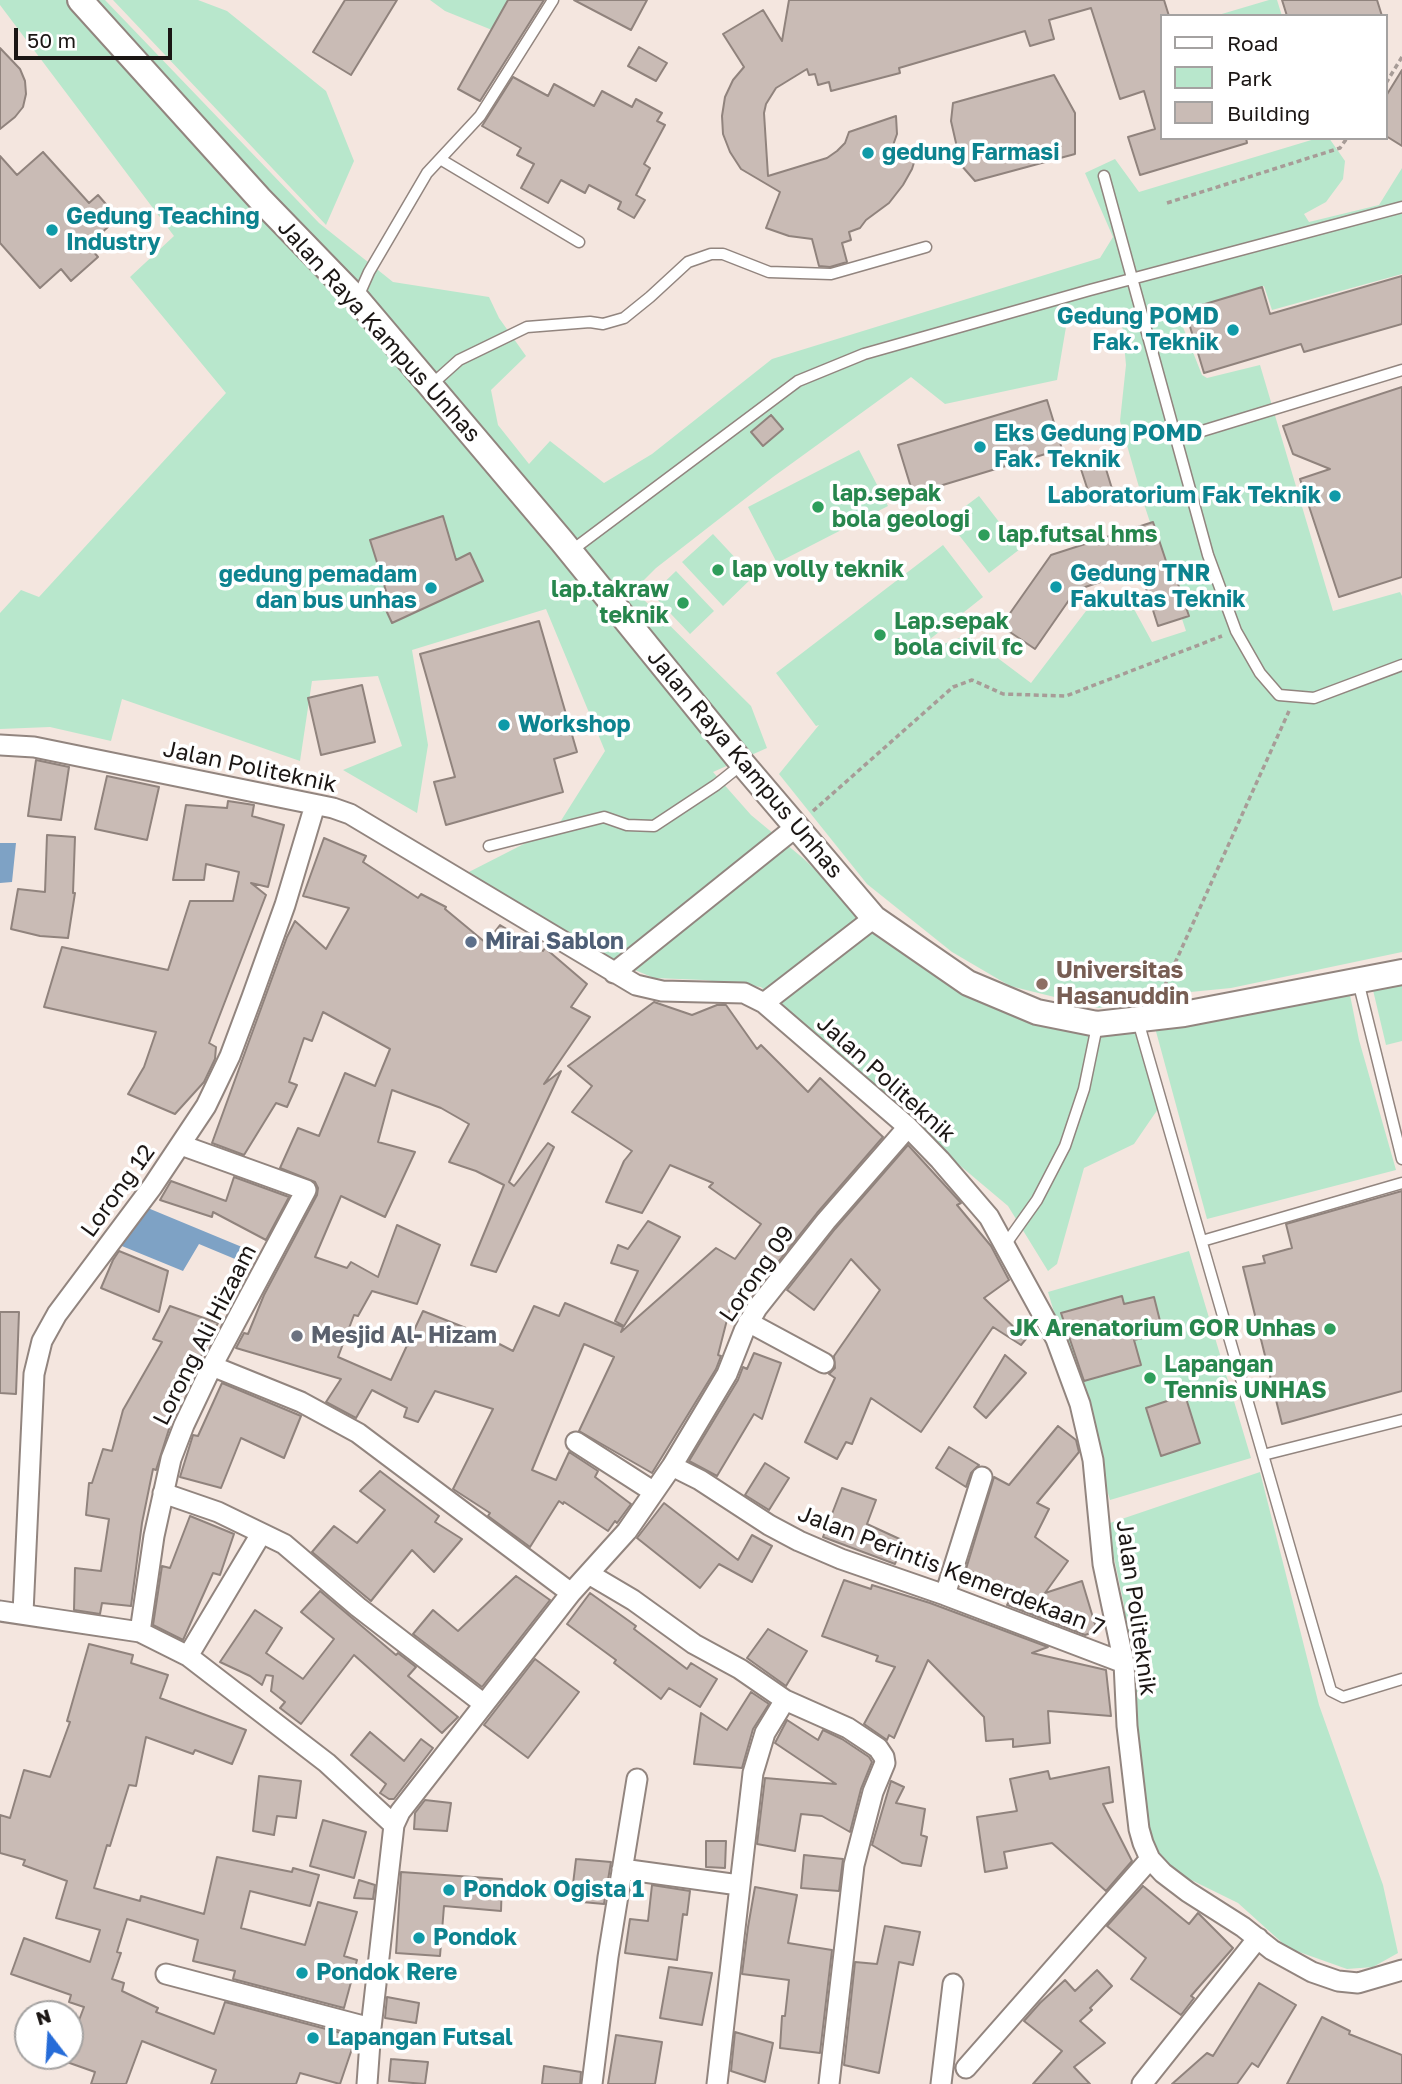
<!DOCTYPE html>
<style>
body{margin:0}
#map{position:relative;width:1402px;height:2084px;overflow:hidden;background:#f4e6df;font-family:"Golos Text",sans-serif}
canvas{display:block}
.legend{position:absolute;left:1160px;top:14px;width:228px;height:126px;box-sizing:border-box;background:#fff;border:2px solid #a4a2a1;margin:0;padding:9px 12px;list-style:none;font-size:21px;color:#1b1614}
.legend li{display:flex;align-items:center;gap:14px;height:35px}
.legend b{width:35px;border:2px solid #a4a2a1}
.north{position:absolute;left:14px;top:2000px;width:70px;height:70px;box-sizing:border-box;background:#fff;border:2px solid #a4a2a1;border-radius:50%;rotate:343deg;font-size:19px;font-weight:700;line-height:28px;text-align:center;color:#1b1614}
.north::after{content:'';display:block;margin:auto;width:24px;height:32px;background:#266cd8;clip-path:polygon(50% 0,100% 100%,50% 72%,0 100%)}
.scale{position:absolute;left:14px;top:28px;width:158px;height:32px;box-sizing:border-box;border:4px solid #1b1614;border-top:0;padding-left:9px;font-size:21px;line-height:24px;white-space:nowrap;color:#1b1614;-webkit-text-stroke:5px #fff;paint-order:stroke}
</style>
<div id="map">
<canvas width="1402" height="2084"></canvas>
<ul class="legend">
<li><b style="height:9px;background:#fff"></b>Road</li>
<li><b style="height:19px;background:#b8e7cc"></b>Park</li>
<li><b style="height:19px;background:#c9bbb5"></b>Building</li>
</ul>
<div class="north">N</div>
<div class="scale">50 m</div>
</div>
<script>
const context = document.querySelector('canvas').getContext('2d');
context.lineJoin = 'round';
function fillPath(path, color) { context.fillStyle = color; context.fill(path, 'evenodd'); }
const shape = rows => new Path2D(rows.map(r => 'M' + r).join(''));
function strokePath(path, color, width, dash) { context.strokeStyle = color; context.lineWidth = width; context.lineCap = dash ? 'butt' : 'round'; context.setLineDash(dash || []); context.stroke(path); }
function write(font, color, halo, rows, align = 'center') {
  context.font = font + ' "Golos Text",sans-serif'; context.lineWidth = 7; context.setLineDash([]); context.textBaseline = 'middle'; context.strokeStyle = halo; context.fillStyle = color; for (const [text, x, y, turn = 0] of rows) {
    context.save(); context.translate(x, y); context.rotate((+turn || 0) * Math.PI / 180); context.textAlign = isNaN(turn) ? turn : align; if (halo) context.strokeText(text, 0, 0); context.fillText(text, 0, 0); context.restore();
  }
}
fillPath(shape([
 [0,0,105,0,319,223,393,282,489,297,499,318,526,356,491,390,498,425,529,464,550,441,604,483,652,454,772,359,1100,258,1113,237,1085,173,1115,159,1139,192,1318,138,1329,138,1345,161,1343,179,1326,202,1304,214,1309,222,1379,205,1402,168,1402,274,1272,310,1264,286,1177,312,1202,375,1207,378,1260,365,1333,611,1400,592,1402,596,1402,952,1231,988,1160,995,1099,1008,1010,986,952,952,867,884,779,774,819,725,816,726,776,673,943,545,983,597,905,659,967,635,1031,683,1086,611,1128,598,1152,642,1186,631,1143,501,1120,421,1126,365,1121,311,1066,327,1057,380,945,404,911,377,773,477,656,568,634,590,751,706,767,748,713,772,751,815,804,859,874,927,1016,1009,1133,1025,1158,1109,1134,1144,1084,1168,1057,1264,1048,1271,1008,1206,913,1126,761,987,704,980,654,978,585,949,465,874,557,827,605,751,546,609,412,650,428,745,417,813,343,770,402,746,378,676,312,681,300,761,122,699,111,741,50,727,0,729,0,613,21,590,39,597,226,393,130,277,174,236,0,5],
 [113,0,198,0,227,11,326,91,354,161,326,225],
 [430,0,508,0,492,30,445,11],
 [1269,0,1277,0,1282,16,1215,16],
 [859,450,888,506,777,563,748,507],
 [979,496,1020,549,989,573,947,520],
 [713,534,753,577,723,606,682,562],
 [676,571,714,611,690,634,652,594],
 [1402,983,1402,1041,1386,1045,1373,990],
 [1349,990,1359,1040,1396,1170,1207,1219,1154,1024],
 [1189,1251,1251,1458,1110,1500,1048,1292],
 [1260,1472,1319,1705,1383,1885,1398,1953,1373,1967,1347,1969,1288,1948,1238,1903,1173,1871,1159,1854,1150,1836,1142,1806,1124,1605,1107,1524]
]), '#b8e7cc');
fillPath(shape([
 [0,843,16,843,12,882,0,883],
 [143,1206,254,1252,247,1264,199,1244,183,1271,117,1244]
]), '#7ea2c5');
const building = shape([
 [345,0,397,0,351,75,313,52,345,0],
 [508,0,544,0,480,101,458,89,508,0],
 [574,0,647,0,631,30,574,0],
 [789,0,1164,0,1169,16,1162,16,1162,138,1246,138,1247,143,1140,175,1128,137,1155,129,1144,91,1120,99,1091,8,1049,20,1054,39,1030,46,1025,31,899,68,900,73,831,91,829,82,818,85,815,74,809,75,807,69,776,88,766,104,764,113,768,176,827,158,837,151,845,143,849,132,896,116,897,134,891,151,916,156,912,169,903,185,889,203,866,220,860,228,849,232,851,240,842,243,847,262,830,267,819,266,812,239,789,236,766,228,780,192,741,169,730,152,723,134,722,116,725,97,733,80,744,67,723,34,763,10,782,41,789,0],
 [1282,0,1377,0,1382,16,1287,16,1282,0],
 [639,47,667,63,656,81,628,66,639,47],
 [0,48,20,69,25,81,26,94,23,107,15,117,0,129,0,48],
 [1402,70,1402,146,1386,136,1386,96,1402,70],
 [1054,75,1075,113,1075,154,975,181,961,165,951,121,953,103,1054,75],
 [513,77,548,96,554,84,594,106,602,91,632,107,636,99,662,113,657,121,665,125,644,164,650,168,636,195,645,200,634,218,618,209,621,202,589,185,585,193,561,180,548,203,521,188,534,164,517,155,521,148,482,126,513,77],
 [43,152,89,203,98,195,118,218,88,245,98,257,71,281,61,269,40,288,0,243,0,156,17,175,43,152],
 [1402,276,1402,324,1304,352,1301,344,1204,373,1185,310,1262,287,1270,314,1402,276],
 [1402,387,1402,577,1339,597,1300,479,1330,469,1293,454,1283,426,1402,387],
 [1047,400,1062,449,913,494,898,445,1047,400],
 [771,415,783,429,763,446,751,432,771,415],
 [1102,456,1113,492,1091,500,1079,463,1102,456],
 [443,516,456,560,470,553,483,581,392,623,379,595,386,591,370,540,443,516],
 [1153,522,1173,582,1177,581,1189,616,1158,626,1140,569,1076,590,1035,649,1001,626,1051,555,1153,522],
 [539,621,577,752,554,759,563,792,446,825,434,782,455,777,420,654,539,621],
 [362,685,375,742,321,755,308,698,362,685],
 [36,760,69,767,61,820,28,816,36,760],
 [107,776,159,787,147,840,95,829,107,776],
 [228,801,254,805,252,816,284,825,268,887,251,883,266,895,209,1043,216,1047,215,1059,204,1082,175,1114,128,1094,144,1067,156,1032,44,1007,62,947,168,970,190,901,233,901,239,872,206,864,204,880,173,880,186,805,227,808,228,801],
 [47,835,75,837,73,893,75,893,68,938,40,936,11,929,18,889,45,892,47,835],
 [324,838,366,856,363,862,418,898,421,894,446,907,445,909,486,943,500,925,543,951,545,948,587,984,571,1007,590,1017,544,1084,561,1071,509,1182,514,1186,548,1143,554,1147,496,1272,471,1265,504,1185,476,1171,449,1162,469,1124,441,1108,392,1090,378,1142,415,1152,385,1217,341,1196,315,1257,347,1268,351,1262,378,1277,397,1225,440,1245,417,1304,372,1291,358,1316,354,1315,338,1357,391,1380,423,1311,476,1332,513,1351,534,1306,559,1316,565,1303,623,1327,621,1332,716,1248,735,1259,761,1224,709,1187,713,1183,670,1165,642,1213,606,1202,624,1161,632,1151,572,1112,592,1086,568,1066,654,1002,692,1015,717,1005,726,1005,757,1049,761,1045,808,1092,820,1078,883,1137,817,1213,767,1276,757,1269,730,1308,718,1355,721,1356,716,1369,652,1473,579,1431,614,1357,584,1344,532,1470,556,1480,569,1452,598,1471,595,1477,631,1504,617,1523,615,1521,608,1531,564,1502,563,1504,559,1501,530,1547,488,1516,490,1513,453,1489,493,1409,435,1391,418,1422,404,1417,407,1408,372,1390,356,1418,326,1402,341,1379,236,1348,244,1333,248,1334,264,1295,317,1195,318,1188,315,1182,280,1168,298,1128,319,1136,345,1073,375,1086,390,1049,323,1012,312,1041,304,1038,289,1082,297,1085,287,1107,276,1103,244,1155,212,1143,287,937,295,921,326,949,349,908,303,896,324,838],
 [908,1145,961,1203,957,1205,991,1246,1009,1280,984,1298,1026,1339,1021,1345,993,1327,921,1432,871,1398,852,1444,846,1442,837,1459,805,1442,835,1378,829,1374,835,1368,834,1356,880,1290,851,1259,814,1310,787,1290,835,1229,908,1145],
 [234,1177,289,1197,266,1240,213,1212,212,1217,160,1200,171,1181,226,1201,234,1177],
 [1402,1191,1402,1391,1282,1424,1243,1267,1265,1263,1263,1256,1292,1248,1286,1224,1402,1191],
 [648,1221,680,1237,624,1326,615,1321,638,1271,611,1263,618,1245,628,1249,648,1221],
 [119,1251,168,1271,159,1312,101,1288,113,1260,119,1251],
 [1122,1296,1124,1304,1154,1297,1163,1333,1134,1340,1141,1365,1084,1381,1061,1313,1122,1296],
 [170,1306,218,1323,166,1425,170,1426,156,1470,153,1469,142,1523,131,1606,102,1603,100,1614,74,1610,75,1568,101,1571,109,1519,86,1515,89,1483,92,1483,103,1449,112,1451,123,1410,162,1342,153,1339,170,1306],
 [0,1312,19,1312,16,1394,0,1393,0,1312],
 [754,1353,781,1363,762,1419,754,1414,717,1476,689,1461,738,1380,743,1367,747,1369,754,1353],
 [1005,1355,1026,1373,986,1418,974,1407,1005,1355],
 [222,1383,301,1416,284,1458,241,1438,221,1488,180,1477,193,1435,198,1436,222,1383],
 [1185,1395,1200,1443,1161,1456,1146,1408,1185,1395],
 [1058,1426,1076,1440,1079,1452,1037,1503,1049,1509,1035,1537,1068,1561,1045,1593,1082,1581,1097,1631,1085,1635,1007,1605,1014,1593,966,1569,994,1477,1009,1485,1058,1426],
 [949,1447,979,1465,971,1473,966,1487,936,1468,949,1447],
 [765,1463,789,1478,769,1510,745,1495,765,1463],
 [380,1471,439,1516,435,1522,462,1539,434,1572,412,1550,371,1601,312,1552,334,1526,357,1543,385,1510,360,1491,380,1471],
 [842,1488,876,1500,867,1524,904,1541,895,1564,823,1537,842,1488],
 [664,1503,738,1560,752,1535,772,1546,752,1582,719,1564,700,1588,637,1538,664,1503],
 [190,1516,234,1534,220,1575,213,1573,183,1640,153,1625,162,1566,170,1568,190,1516],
 [516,1576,550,1600,482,1687,413,1634,433,1610,458,1631,516,1576],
 [844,1580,871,1589,872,1585,930,1603,1048,1647,1032,1653,1106,1670,1111,1716,1048,1711,1050,1743,1013,1747,1013,1739,986,1741,984,1717,928,1660,894,1738,889,1735,887,1740,864,1724,895,1667,876,1661,878,1656,822,1636,844,1580],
 [320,1591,396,1655,398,1653,416,1667,408,1676,458,1717,442,1733,354,1655,301,1724,280,1708,285,1702,271,1691,273,1676,266,1675,262,1685,250,1676,220,1662,255,1610,282,1628,266,1653,303,1679,334,1639,301,1612,320,1591],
 [590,1593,636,1626,634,1629,687,1669,691,1663,717,1679,700,1707,669,1688,661,1699,614,1663,616,1660,567,1624,590,1593],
 [768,1629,807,1651,786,1686,747,1658,768,1629],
 [89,1644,133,1655,131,1663,168,1675,160,1698,246,1730,232,1764,195,1750,193,1754,146,1737,136,1786,129,1785,110,1846,107,1845,94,1888,140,1901,141,1896,204,1914,217,1857,292,1872,293,1868,319,1875,310,1906,250,1891,241,1928,305,1945,318,1902,357,1912,344,1956,357,1960,344,2008,233,1979,235,1971,193,1961,198,1940,127,1919,117,1952,121,1953,112,1979,124,1983,122,1991,158,2008,156,2012,214,2034,225,2002,356,2037,340,2084,300,2073,296,2084,211,2084,216,2070,142,2041,126,2084,91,2084,95,2072,64,2061,66,2056,70,2056,70,2044,84,2007,69,2002,71,1995,11,1974,24,1938,90,1962,100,1930,56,1918,67,1881,23,1865,25,1860,0,1853,0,1815,10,1818,24,1770,50,1777,70,1722,67,1721,89,1644],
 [535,1659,579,1692,528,1758,484,1725,535,1659],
 [751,1692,769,1704,753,1729,742,1768,694,1764,701,1713,727,1730,751,1692],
 [787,1720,818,1740,823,1730,842,1739,869,1757,872,1762,861,1789,850,1832,822,1816,801,1814,795,1851,757,1844,765,1778,836,1784,775,1743,787,1720],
 [370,1732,404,1761,421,1739,433,1748,394,1799,389,1799,380,1793,386,1784,351,1755,370,1732],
 [1109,1767,1113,1802,1103,1804,1132,1861,1106,1891,1052,1843,1004,1852,1007,1868,985,1872,977,1817,1017,1811,1010,1779,1048,1771,1050,1779,1109,1767],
 [259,1776,301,1781,296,1818,277,1816,274,1835,253,1831,259,1776],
 [891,1781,904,1787,896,1803,925,1809,921,1835,927,1837,921,1866,902,1863,872,1845,891,1781],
 [425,1800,451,1803,447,1831,414,1829,415,1813,425,1800],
 [323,1820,366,1832,354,1878,310,1866,323,1820],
 [706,1841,726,1841,725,1868,706,1867,706,1841],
 [804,1855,843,1859,839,1891,801,1888,804,1855],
 [576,1859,611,1862,604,1904,571,1901,576,1859],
 [401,1872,502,1879,501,1911,444,1906,440,1956,396,1953,401,1872],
 [359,1880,375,1885,373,1899,354,1898,359,1880],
 [652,1885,690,1891,687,1915,683,1914,677,1960,625,1953,630,1919,648,1921,652,1885],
 [1143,1886,1189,1924,1198,1913,1233,1948,1191,1996,1194,1998,1181,2015,1131,1979,1146,1958,1107,1926,1143,1886],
 [755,1887,797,1895,788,1943,832,1950,820,2053,780,2048,782,2016,785,2016,789,1980,742,1974,748,1927,755,1887],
 [885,1926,920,1932,913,1965,899,1962,879,2073,844,2065,855,1962,877,1964,885,1926],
 [669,1967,712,1973,702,2025,660,2018,669,1967],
 [1097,1970,1112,1986,1090,2008,1092,2010,1080,2021,1105,2043,1074,2067,1090,2084,1033,2084,1062,2051,1024,2021,1040,2003,1065,1980,1075,1991,1097,1970],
 [1259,1983,1296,2005,1258,2067,1252,2063,1237,2084,1172,2084,1207,2053,1213,2056,1259,1983],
 [387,1997,419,2003,416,2023,385,2018,387,1997],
 [1322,2017,1350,2031,1349,2034,1402,2055,1402,2084,1287,2084,1322,2017],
 [735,2032,773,2043,765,2082,731,2071,735,2032],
 [616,2035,662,2042,655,2084,608,2084,616,2035],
 [391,2059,428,2062,425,2084,389,2081,391,2059],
 [544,2066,581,2072,580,2084,542,2084,544,2066]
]);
fillPath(building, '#c9bbb5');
strokePath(building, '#90837d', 2);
const service = shape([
 [440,159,579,242],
 [1104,176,1208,555,1236,631,1260,673,1279,695,1314,698,1402,665],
 [357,299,369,272,427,173,480,116,553,0],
 [430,386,459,360,527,327,590,322,603,324,624,318,650,297,688,262,711,254,723,254,769,272,831,274,926,247],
 [1176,439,1402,370],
 [571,551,798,381,864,354,1090,290,1402,207],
 [489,846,604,817,627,825,654,826,716,785,741,765],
 [1358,981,1402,1159],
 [1138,1021,1331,1691,1343,1697,1402,1679],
 [1202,1241,1402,1183],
 [1005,1245,1037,1200,1065,1146,1084,1089,1097,1026],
 [1263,1455,1402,1420]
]);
const minor = shape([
 [0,745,34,747,333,808,350,814,636,985,662,991,744,993,764,1003,908,1127,940,1160,989,1217,1056,1339,1080,1404,1093,1460,1103,1564,1124,1663,1127,1726,1139,1829,1143,1843,1150,1859,1163,1873,1188,1892,1243,1927,1272,1950,1312,1972,1338,1981,1358,1983,1402,1970],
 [614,973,796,827],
 [764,1003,874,918],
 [748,1322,824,1363],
 [212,1366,301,1402,358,1433,571,1593],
 [576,1442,654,1492],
 [672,1466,700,1480,769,1525,799,1541,841,1559,945,1595,1124,1663],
 [163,1493,218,1512,284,1544,358,1607,484,1704],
 [589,1574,633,1600,694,1644,740,1669,785,1700,848,1728,878,1748,884,1757,885,1763,873,1792,854,1865,829,2084],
 [945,1595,982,1477],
 [0,1611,140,1632,188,1656,327,1763,394,1825],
 [23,1613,34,1374,42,1341,57,1314,152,1187,206,1106,230,1056,252,997,285,905,315,805],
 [140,1632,154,1536,171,1459,184,1425,212,1366,306,1190,181,1145],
 [188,1656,261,1534],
 [622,1869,739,1885],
 [166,1974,371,2028],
 [966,2068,1150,1859],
 [367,2084,371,2028,394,1825,400,1812,571,1593,627,1531,672,1466,727,1374,744,1331,757,1308,826,1221,908,1127],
 [592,2084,608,1957,637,1779],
 [717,2084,753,1773,765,1733,785,1700],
 [941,2084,953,1984],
 [1142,2084,1258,1938]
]);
const tertiary = shape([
 [80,0,259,198,357,299,561,540,742,763,874,918,968,983,1037,1012,1097,1024,1184,1014,1402,972]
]);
strokePath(service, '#92857f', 13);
strokePath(minor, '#92857f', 23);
strokePath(tertiary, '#92857f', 28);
strokePath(shape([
 [1386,83,1402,57],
 [1167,203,1340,148,1347,138],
 [813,811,953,687,972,680,1003,694,1066,696,1222,636],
 [1161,994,1289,711]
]), '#a79c97', 3.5, [5, 3.5]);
strokePath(service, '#fff', 10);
strokePath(minor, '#fff', 19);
strokePath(tertiary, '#fff', 24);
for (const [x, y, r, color] of [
 [868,153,7,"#0f9aa8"],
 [52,230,7,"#0f9aa8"],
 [1233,330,7,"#0f9aa8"],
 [980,447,7,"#0f9aa8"],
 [1335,496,7,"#0f9aa8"],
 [818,507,7,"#2e9e5b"],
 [984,535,7,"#2e9e5b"],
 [718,570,7,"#2e9e5b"],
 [1056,587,7,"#0f9aa8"],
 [431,588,7,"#0f9aa8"],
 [683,603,7,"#2e9e5b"],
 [880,635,7,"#2e9e5b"],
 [504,725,7,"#0f9aa8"],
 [471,942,7,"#5c6f8a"],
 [1042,984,7,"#8d6e63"],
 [1330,1329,7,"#2e9e5b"],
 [297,1336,7,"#6b7280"],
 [1150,1378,7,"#2e9e5b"],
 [449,1890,7,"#0f9aa8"],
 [419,1938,7,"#0f9aa8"],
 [302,1973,7,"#0f9aa8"],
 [313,2038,7,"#0f9aa8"]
]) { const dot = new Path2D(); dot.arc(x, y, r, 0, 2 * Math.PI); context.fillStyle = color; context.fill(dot); strokePath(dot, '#fff', 2.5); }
write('bold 23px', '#0d838f', '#fff', [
 ["gedung Farmasi",882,153],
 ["Gedung Teaching",66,217],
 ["Industry",66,243],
 ["Gedung POMD",1219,317,"right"],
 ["Fak. Teknik",1219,343,"right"],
 ["Eks Gedung POMD",994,434],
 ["Fak. Teknik",994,460],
 ["Laboratorium Fak Teknik",1321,496,"right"],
 ["Gedung TNR",1070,574],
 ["Fakultas Teknik",1070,600],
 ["gedung pemadam",417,575,"right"],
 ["dan bus unhas",417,601,"right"],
 ["Workshop",518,725],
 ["Pondok Ogista 1",463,1890],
 ["Pondok",433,1938],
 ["Pondok Rere",316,1973],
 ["Lapangan Futsal",327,2038]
], 'left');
write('23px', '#1b1614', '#fff', [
 ["Jalan Raya Kampus Unhas",379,331,48],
 ["Jalan Raya Kampus Unhas",745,764,50],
 ["Jalan Politeknik",250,767,12],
 ["Jalan Politeknik",886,1079,42],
 ["Lorong 12",118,1191,-54],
 ["Lorong 09",757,1274,-55],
 ["Lorong Ali Hizaam",205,1335,-63],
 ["Jalan Perintis Kemerdekaan 7",951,1571,21],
 ["Jalan Politeknik",1136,1608,82]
]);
write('bold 23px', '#27864d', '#fff', [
 ["lap.sepak",832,494],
 ["bola geologi",832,520],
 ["lap.futsal hms",998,535],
 ["lap volly teknik",732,570],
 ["lap.takraw",669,590,"right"],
 ["teknik",669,616,"right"],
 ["Lap.sepak",894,622],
 ["bola civil fc",894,648],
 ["JK Arenatorium GOR Unhas",1316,1329,"right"],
 ["Lapangan",1164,1365],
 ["Tennis UNHAS",1164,1391]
], 'left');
write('bold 23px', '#4e5e75', '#fff', [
 ["Mirai Sablon",485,942]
], 'left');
write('bold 23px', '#785e54', '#fff', [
 ["Universitas",1056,971],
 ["Hasanuddin",1056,997]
], 'left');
write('bold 23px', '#5b616d', '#fff', [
 ["Mesjid Al- Hizam",311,1336]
], 'left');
</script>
